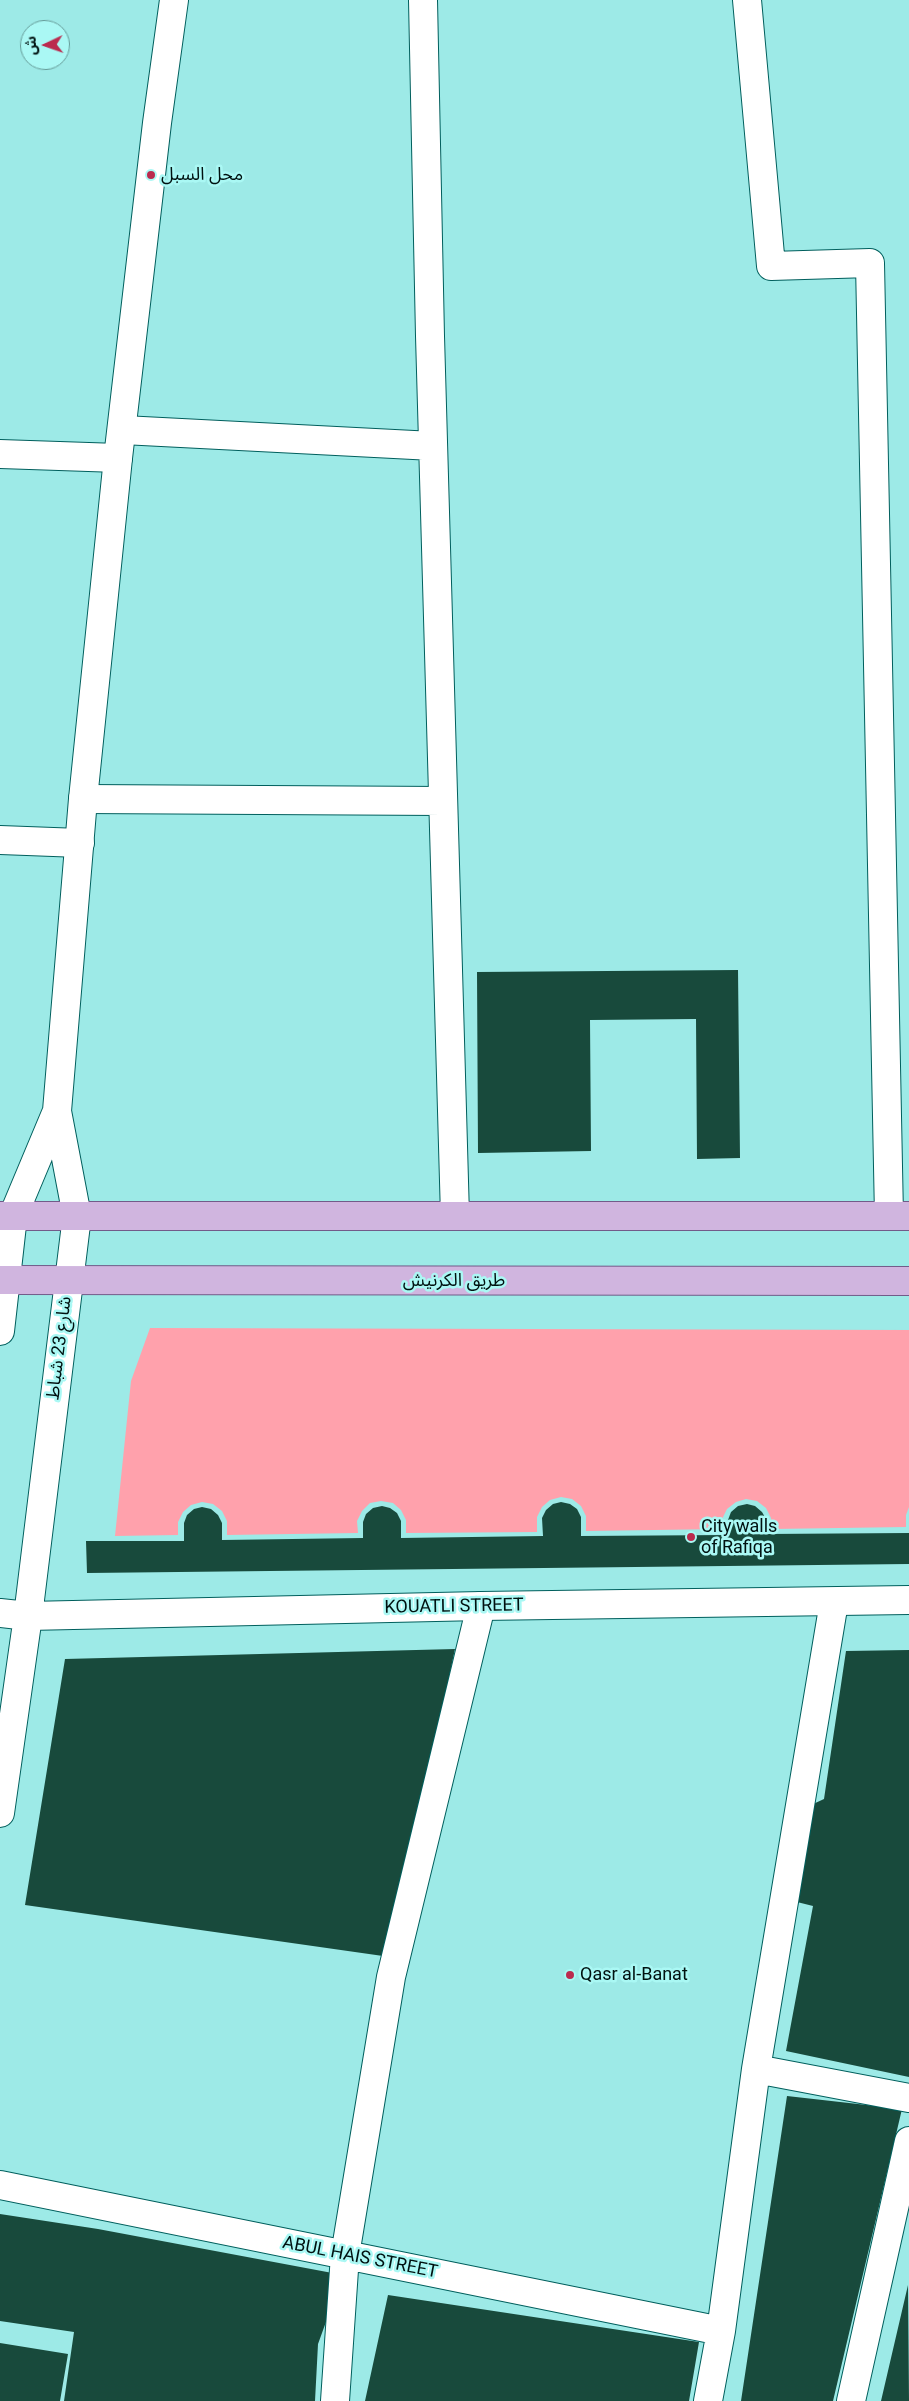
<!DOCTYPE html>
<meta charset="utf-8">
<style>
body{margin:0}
#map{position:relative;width:909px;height:2401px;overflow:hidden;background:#9deae7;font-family:Roboto,"Noto Sans Arabic",sans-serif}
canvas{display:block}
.north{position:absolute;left:20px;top:20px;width:50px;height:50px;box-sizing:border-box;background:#aaf8f4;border:1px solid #669c99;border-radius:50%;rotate:267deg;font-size:14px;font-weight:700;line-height:20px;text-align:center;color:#001110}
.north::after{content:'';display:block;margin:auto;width:18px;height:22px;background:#bb2a4e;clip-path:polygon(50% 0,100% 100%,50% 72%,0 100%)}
</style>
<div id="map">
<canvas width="909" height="2401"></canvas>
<div class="north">ش</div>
</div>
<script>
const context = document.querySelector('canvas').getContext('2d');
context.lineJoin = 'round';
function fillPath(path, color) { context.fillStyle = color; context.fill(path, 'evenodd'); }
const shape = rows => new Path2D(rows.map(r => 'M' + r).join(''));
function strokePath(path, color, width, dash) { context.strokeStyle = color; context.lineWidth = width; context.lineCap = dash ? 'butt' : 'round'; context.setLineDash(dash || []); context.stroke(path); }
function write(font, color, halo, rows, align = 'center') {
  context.font = font + ' Roboto,"Noto Sans Arabic",sans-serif'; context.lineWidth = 5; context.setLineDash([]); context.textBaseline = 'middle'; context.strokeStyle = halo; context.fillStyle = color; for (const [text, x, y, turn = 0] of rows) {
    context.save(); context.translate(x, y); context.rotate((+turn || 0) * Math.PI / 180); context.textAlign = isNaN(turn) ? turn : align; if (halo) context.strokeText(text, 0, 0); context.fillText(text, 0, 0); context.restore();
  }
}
fillPath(shape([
 [150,1328,909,1330,909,1507,906,1515,906,1527,772,1529,771,1518,766,1508,757,1501,746,1499,736,1502,727,1509,722,1519,723,1529,586,1531,586,1516,581,1506,572,1499,561,1497,550,1500,542,1507,537,1517,537,1532,406,1533,406,1520,401,1510,393,1503,381,1501,370,1503,362,1511,357,1521,358,1533,227,1535,227,1521,222,1511,213,1504,202,1502,191,1505,183,1512,178,1522,178,1535,115,1536,131,1381]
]), '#ffa1ac');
fillPath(shape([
 [738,970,740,1158,697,1159,696,1019,590,1020,591,1151,478,1153,477,972],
 [561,1502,570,1504,577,1509,581,1517,581,1536,728,1535,728,1520,731,1512,738,1506,747,1504,755,1506,762,1512,766,1519,766,1534,909,1533,909,1564,87,1573,86,1541,184,1541,184,1523,187,1515,194,1509,202,1507,211,1509,218,1515,222,1523,222,1540,363,1538,363,1522,366,1514,373,1508,382,1506,390,1508,397,1513,401,1521,401,1538,543,1536,542,1518,546,1510,553,1504],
 [455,1649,390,1957,25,1905,65,1659],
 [909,1650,909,2077,786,2051,813,1906,797,1902,811,1805,824,1799,846,1651],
 [787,2096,902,2109,833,2401,741,2401],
 [0,2214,98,2229,343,2275,318,2344,315,2401,64,2401,74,2332,0,2321],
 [908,2285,909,2401,881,2401],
 [388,2295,699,2342,689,2401,365,2401],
 [0,2343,68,2354,60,2401,0,2401]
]), '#184a3c');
const street = shape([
 [423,0,430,336,455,1216],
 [747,0,771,266,870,263,889,1216],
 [123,430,433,446],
 [0,454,118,458],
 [83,799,443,801],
 [0,840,80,843],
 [756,2069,909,2098],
 [0,2185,721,2331],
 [335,2401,345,2255,391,1977,481,1606],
 [708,2401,721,2331,756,2069,834,1602],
 [851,2401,909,2141]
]);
const secondary = shape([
 [0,1331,13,1216,57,1111],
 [0,1613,28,1616,481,1606,909,1600],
 [0,1813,28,1616,77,1216,57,1111,83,799,118,458,157,123,174,0]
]);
const primary = shape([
 [0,1216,909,1216],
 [0,1280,909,1281]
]);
strokePath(street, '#005f5d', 30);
strokePath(secondary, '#005f5d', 30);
strokePath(primary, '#725b89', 30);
strokePath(street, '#fff', 28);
strokePath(secondary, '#fff', 28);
strokePath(primary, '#d0b5df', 28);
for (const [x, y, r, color] of [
 [151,175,5,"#bb2a4e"],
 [691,1537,5,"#bb2a4e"],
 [570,1975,5,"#bb2a4e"]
]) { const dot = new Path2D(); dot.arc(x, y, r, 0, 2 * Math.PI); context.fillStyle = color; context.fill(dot); strokePath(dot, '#aaf8f4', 2); }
write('18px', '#001110', '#aaf8f4', [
 ["محل السبل",161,175],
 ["City walls",701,1527],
 ["of Rafiqa",701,1548],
 ["Qasr al-Banat",580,1975]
], 'left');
write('18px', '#001110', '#aaf8f4', [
 ["طريق الكرنيش",454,1281],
 ["شارع 23 شباط",60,1348,-83],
 ["KOUATLI STREET",454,1607,-1],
 ["ABUL HAIS STREET",360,2258,11]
]);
</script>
